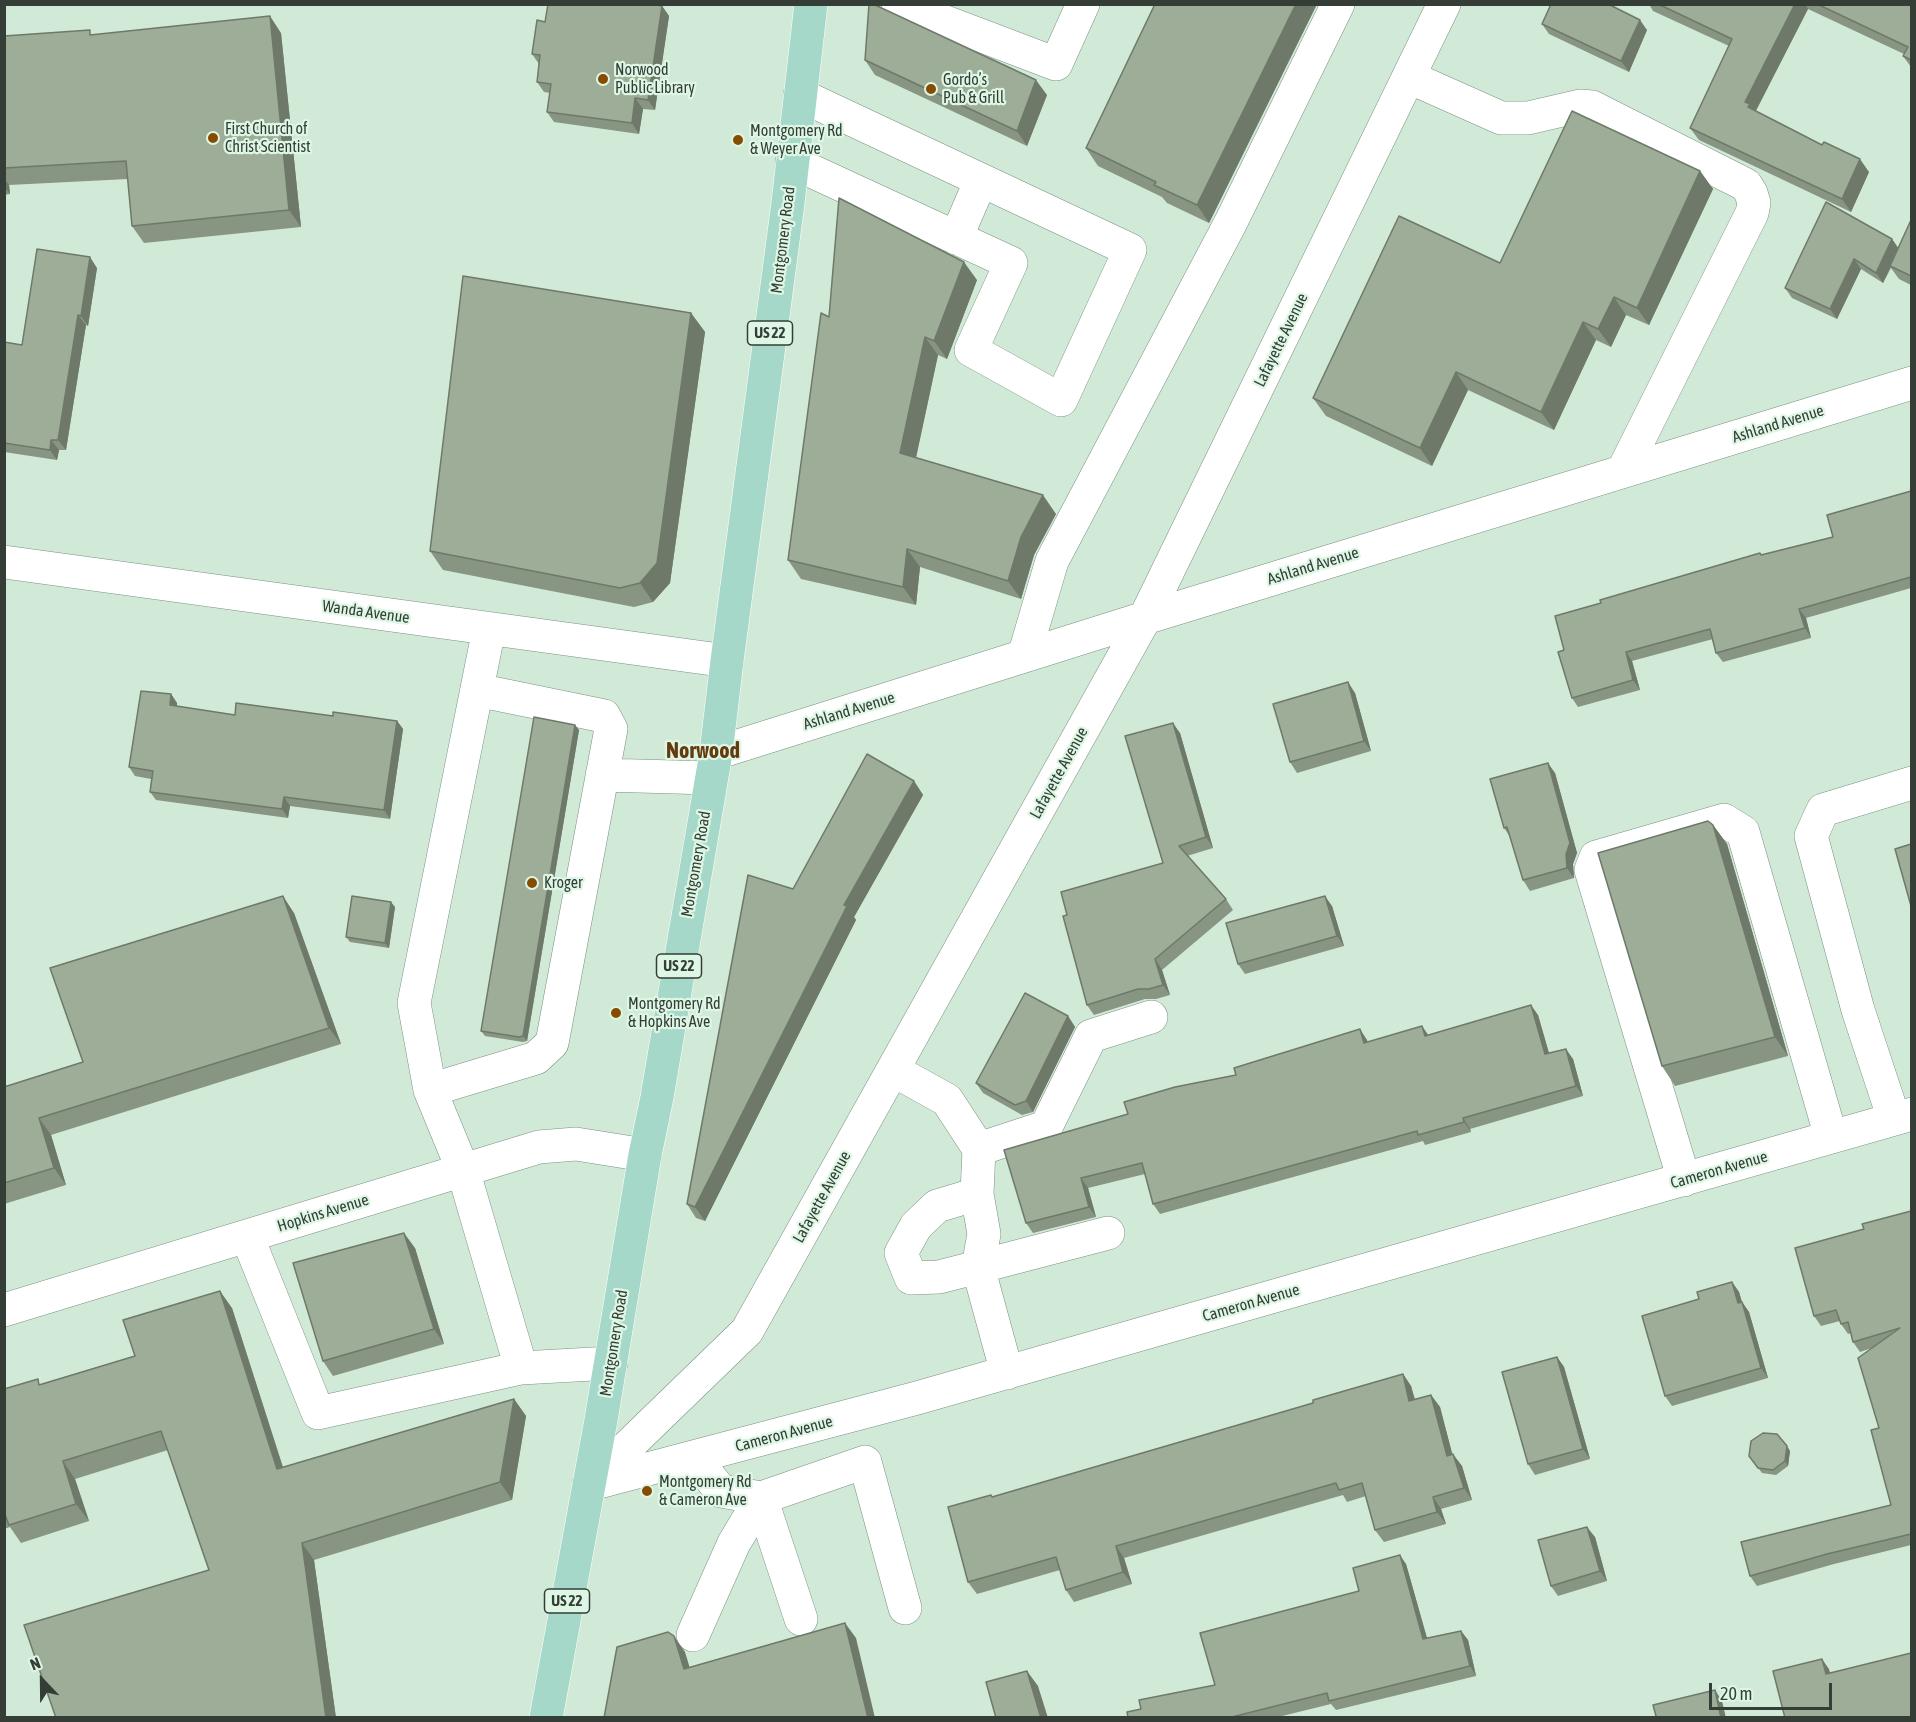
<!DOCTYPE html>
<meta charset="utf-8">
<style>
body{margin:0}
#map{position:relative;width:1916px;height:1722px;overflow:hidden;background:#d1ead8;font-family:"Asap Condensed",sans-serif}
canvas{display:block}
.frame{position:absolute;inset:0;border:6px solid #343e37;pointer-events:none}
.north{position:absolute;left:12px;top:1650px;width:60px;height:60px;-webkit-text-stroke:4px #def7e5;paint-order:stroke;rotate:338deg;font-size:16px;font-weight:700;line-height:24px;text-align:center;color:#343e37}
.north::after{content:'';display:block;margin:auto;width:21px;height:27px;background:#343e37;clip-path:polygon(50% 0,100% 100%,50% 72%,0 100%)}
.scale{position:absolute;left:1709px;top:1683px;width:123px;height:27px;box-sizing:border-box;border:3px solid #343e37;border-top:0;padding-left:8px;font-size:18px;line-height:21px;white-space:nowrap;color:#343e37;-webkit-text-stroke:4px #def7e5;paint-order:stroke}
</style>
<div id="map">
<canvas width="1916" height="1722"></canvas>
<div class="frame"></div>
<div class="north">N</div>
<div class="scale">20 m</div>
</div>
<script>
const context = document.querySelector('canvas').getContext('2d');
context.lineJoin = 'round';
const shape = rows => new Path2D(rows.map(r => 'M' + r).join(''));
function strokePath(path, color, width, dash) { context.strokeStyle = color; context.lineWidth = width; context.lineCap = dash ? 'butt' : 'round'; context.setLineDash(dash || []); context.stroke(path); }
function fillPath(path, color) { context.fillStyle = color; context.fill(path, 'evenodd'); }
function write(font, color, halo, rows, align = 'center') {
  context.font = font + ' "Asap Condensed",sans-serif'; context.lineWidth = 4.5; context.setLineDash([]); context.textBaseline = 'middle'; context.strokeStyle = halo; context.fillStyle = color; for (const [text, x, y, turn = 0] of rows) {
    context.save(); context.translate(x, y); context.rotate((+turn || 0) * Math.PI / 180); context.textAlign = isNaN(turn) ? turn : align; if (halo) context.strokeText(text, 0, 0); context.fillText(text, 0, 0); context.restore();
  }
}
const minor = shape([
 [898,4,1056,64,1083,4],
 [1409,77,1501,118,1528,118,1580,106,1592,107,1746,185,1751,193,1754,203,1752,213,1623,471],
 [792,162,1011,263,971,350,1061,400,1130,250,800,95],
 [956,238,981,180],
 [4,562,727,661],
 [489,629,414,1003,430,1090,463,1170,521,1368],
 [1024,656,1052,561,1231,222,1338,4],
 [716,753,1145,618,1912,383],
 [602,775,711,778],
 [893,1070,947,1100,979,1149],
 [430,1090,536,1058,552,1043,611,729,604,716,477,690],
 [1894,1119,1858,1010,1811,836,1823,810,1912,783],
 [1684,1180,1591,870,1596,857,1724,820,1743,832,1831,1137],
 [977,1194,937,1206,916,1226,901,1253,911,1278,939,1277,978,1267,1007,1373],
 [1108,1233,978,1267,984,1234,977,1194,979,1149,1046,1127,1091,1036,1151,1017],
 [247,1236,318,1413,521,1368,611,1363],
 [4,1310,539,1147,576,1144,645,1155],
 [694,1458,721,1491,761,1498,801,1619],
 [589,1484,747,1331,1145,618,1444,4],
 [591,1484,917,1398,1912,1114],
 [693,1635,734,1543,761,1498,865,1462,905,1608]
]);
const major = shape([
 [546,1718,601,1420,645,1155,657,1097,716,753,727,661,788,203,811,4]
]);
strokePath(minor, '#7b9181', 34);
strokePath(major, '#fff', 34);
strokePath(minor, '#fff', 33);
strokePath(major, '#a5d8c9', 33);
fillPath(shape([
 [1153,4,1317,4,1209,223,1167,203,1162,197,1098,166,1086,148,1154,7],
 [1649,4,1911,4,1911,67,1903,56,1904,54,1808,9,1756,111,1869,172,1851,212,1699,140,1690,128,1729,46,1653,11],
 [656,5,662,6,669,16,655,110,643,109,639,134,554,122,547,112,550,93,544,92,537,82,539,64,532,54,545,22],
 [1542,24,1647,30,1629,72,1549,34],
 [281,33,301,227,144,243,132,226,128,179,9,185,10,194,4,195,4,36],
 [865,60,1047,95,1027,146,875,75],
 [1700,171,1713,189,1649,325,1626,315,1611,347,1596,340,1554,430,1468,390,1432,466,1326,416,1313,398,1500,263],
 [1911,220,1911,285,1899,279,1891,268,1883,283,1861,269,1837,319,1792,298,1785,288,1892,239,1898,248],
 [97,268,88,326,86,325,66,450,59,450,57,460,4,452,4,342,22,345],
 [977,280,947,359,938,355,916,458,1056,514,1034,555,1021,599,920,567,916,605,801,579,788,560,829,317],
 [691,313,705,332,670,583,653,602,634,607,443,570,430,551],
 [1911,491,1911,588,1806,618,1811,638,1723,662,1716,653,1713,639,1632,661,1640,690,1578,707,1572,698,1564,650,1601,603,1760,553,1762,555,1833,537],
 [1355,693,1371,751,1297,773,1290,762],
 [171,694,177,703,177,706,235,715,333,716,397,721,403,729,390,819,290,806,288,818,156,800,150,792,151,779,135,776,129,767],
 [575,725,579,730,527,1041,523,1042,485,1036,481,1031],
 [1180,733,1213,848,1187,856,1226,899,1233,910,1162,970,1170,995,1156,999,1145,999,1094,1015,1087,1005,1067,915,1163,863],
 [1555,773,1577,853,1573,864,1574,878,1530,891,1523,880,1511,838,1504,828],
 [914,781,923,795,854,917,856,920,705,1221,696,1218,687,1204,793,889],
 [1713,825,1727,844,1788,1056,1675,1086,1662,1066],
 [1332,906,1344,946,1245,974,1238,964],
 [395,907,389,948,350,942,346,937],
 [294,913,341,1044,51,1135,66,1185,4,1204,4,1087,83,1062],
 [1538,1015,1549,1053,1573,1059,1583,1096,1470,1129,1471,1132,1425,1145,1423,1141,1160,1214,1153,1204,1145,1174,1088,1188,1096,1217,1033,1233,1026,1223,1128,1114,1236,1075,1367,1040,1367,1042,1428,1035],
 [1068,1016,1075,1027,1033,1112,1022,1115,983,1093,976,1083],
 [1911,1211,1911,1545,1834,1564,1757,1586,1750,1576,1891,1505,1879,1428,1872,1348,1860,1352,1853,1342,1851,1333,1848,1334,1841,1324,1840,1321,1821,1326,1814,1316,1864,1229],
 [415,1248,444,1344,333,1376,323,1361],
 [1732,1282,1739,1292,1742,1302,1749,1312,1768,1378,1672,1406,1665,1396,1699,1299],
 [232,1308,283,1467,514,1399,526,1416,512,1500,314,1560,336,1718,56,1718,209,1570,168,1450,75,1479,89,1521,21,1543,10,1527,4,1529,4,1389,41,1384,135,1356],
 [1557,1357,1564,1367,1590,1459,1535,1475,1528,1464],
 [1403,1374,1411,1386,1415,1399,1431,1395,1440,1407,1452,1454,1462,1466,1472,1500,1441,1509,1446,1524,1384,1542,1375,1530,1366,1496,1347,1502,1343,1495,1124,1558,1132,1584,1074,1602,1066,1590,1060,1570,977,1594,968,1582,991,1495,992,1497,1313,1403],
 [1790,1451,1788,1466,1776,1475,1762,1473,1749,1456],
 [1595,1537,1607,1581,1558,1596,1551,1586],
 [1406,1564,1427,1638,1461,1631,1468,1640,1476,1676,1336,1710,1331,1704,1274,1718,1128,1718,1141,1709,1215,1685,1359,1591]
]), '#879582');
fillPath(shape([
 [1296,4,1317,4,1209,223,1197,205],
 [1795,4,1805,4,1808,9,1755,112,1757,119,1745,102],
 [662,6,669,16,655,110,648,100],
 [270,16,281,33,301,227,289,210],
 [1640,20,1647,30,1629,72,1621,61],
 [1036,80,1047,95,1027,146,1017,131],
 [635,98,643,109,639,134,632,123],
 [1860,159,1869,172,1851,212,1842,199],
 [1700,171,1713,189,1649,325,1637,308],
 [4,178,9,185,10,194,4,187],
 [1892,239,1899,249,1883,283,1876,273],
 [90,257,97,268,88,326,81,316],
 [1854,259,1861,269,1837,319,1830,309],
 [964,262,977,280,947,359,934,341],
 [1614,297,1626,315,1611,347,1598,329],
 [691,313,705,332,670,583,653,602,640,583],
 [78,315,86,325,66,450,58,440],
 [1583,322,1596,340,1554,430,1541,412],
 [925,337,938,355,913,471,900,453],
 [1456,372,1468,390,1432,466,1420,448],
 [51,440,59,450,57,460,50,450],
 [1043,495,1056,514,1034,555,1021,599,1008,581,1021,537],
 [907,549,920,567,916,605,903,587],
 [1799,609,1806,618,1811,638,1805,628],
 [1626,652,1632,661,1640,690,1633,680],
 [1348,682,1355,693,1371,751,1364,741],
 [171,694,177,703,176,714,170,705],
 [397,721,403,729,390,819,384,810],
 [1173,723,1180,733,1213,848,1206,837],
 [575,725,579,730,527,1041,523,1036],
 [1548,763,1555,773,1577,853,1573,864,1574,878,1567,868],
 [914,781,923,795,854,917,856,920,705,1221,695,1207,844,905],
 [284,797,290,806,288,818,282,809],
 [1713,825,1727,844,1788,1056,1775,1037],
 [283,896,294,913,341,1044,329,1028],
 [1325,896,1332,906,1344,946,1337,936],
 [391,902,395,907,389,948,385,943],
 [1155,959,1162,970,1170,995,1163,985],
 [1531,1005,1538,1015,1552,1064,1545,1054],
 [1068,1016,1075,1027,1033,1112,1026,1101],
 [1422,1026,1429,1036,1425,1036],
 [1360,1029,1367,1040,1371,1053,1364,1043],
 [1566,1049,1573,1059,1583,1096,1576,1086],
 [39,1118,51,1135,66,1185,54,1168],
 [1463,1118,1470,1129,1471,1132,1464,1122],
 [1081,1178,1088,1188,1096,1217,1089,1207],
 [404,1233,415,1248,444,1344,434,1329],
 [1732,1282,1739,1292,1745,1313,1738,1303],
 [220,1291,232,1308,289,1487,277,1469],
 [1742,1302,1749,1312,1768,1378,1761,1368],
 [1557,1357,1564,1367,1590,1459,1583,1449],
 [1403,1374,1411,1386,1418,1413,1409,1401],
 [1431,1395,1440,1407,1456,1468,1447,1456],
 [514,1399,526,1416,512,1500,500,1482],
 [1787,1446,1790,1451,1788,1466,1785,1461],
 [1453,1454,1462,1466,1472,1500,1464,1488],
 [63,1461,75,1479,89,1521,76,1504],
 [1433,1497,1441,1509,1446,1524,1437,1512],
 [1587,1527,1595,1537,1607,1581,1600,1571],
 [302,1543,314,1560,336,1718,326,1718],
 [1116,1546,1124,1558,1132,1584,1123,1572],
 [1400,1555,1406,1564,1430,1649,1423,1639],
 [845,1623,856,1638,875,1718,868,1718],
 [1461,1631,1468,1640,1476,1676,1470,1666],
 [674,1636,685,1652,695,1685,684,1669],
 [1822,1659,1829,1669,1833,1684,1826,1674],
 [1027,1671,1038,1686,1048,1718,1041,1718],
 [1715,1690,1722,1701,1726,1718,1721,1718]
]), '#6e796a');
const building = shape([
 [548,4,653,4,662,6,648,100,635,98,632,123,547,112,551,84,537,82,540,55,532,54,537,20,545,22,548,4],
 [869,4,873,4,1036,80,1017,131,865,60,869,4],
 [1155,4,1296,4,1197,205,1154,185,1156,182,1086,148,1155,4],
 [1551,4,1608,4,1640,20,1621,61,1542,24,1551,4],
 [1658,4,1795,4,1745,102,1750,104,1748,107,1787,127,1822,145,1824,142,1860,159,1842,199,1690,128,1732,39,1658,4],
 [1817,4,1911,4,1911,60,1903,56,1908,47,1817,4],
 [270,16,289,210,132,226,126,161,4,168,4,36,90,30,90,35,270,16],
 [1572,111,1700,171,1637,308,1614,297,1598,329,1583,322,1541,412,1456,372,1420,448,1313,398,1399,216,1500,263,1572,111],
 [839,198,964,262,934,341,925,337,900,453,1043,495,1021,537,1008,581,907,549,903,587,788,560,821,313,829,317,839,198],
 [1826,202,1892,239,1876,273,1854,259,1830,309,1785,288,1826,202],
 [1911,220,1911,276,1890,266,1911,220],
 [37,249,90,257,81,316,78,315,58,440,51,440,50,450,4,443,4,342,22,345,37,249],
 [463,276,691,313,657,563,640,583,620,588,430,551,463,276],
 [1911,491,1911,577,1799,609,1805,628,1716,653,1710,629,1626,652,1633,680,1572,698,1558,652,1564,650,1555,616,1601,603,1600,600,1760,553,1761,555,1833,537,1827,515,1911,491],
 [1348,682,1364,741,1290,762,1273,704,1348,682],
 [141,691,171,694,170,705,235,715,236,703,333,716,333,712,397,721,384,810,284,797,282,809,150,792,153,771,129,767,141,691],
 [534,717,575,725,523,1036,519,1037,481,1031,534,717],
 [1173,723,1206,837,1179,846,1226,899,1155,959,1163,985,1149,989,1138,989,1087,1005,1063,916,1067,915,1061,892,1163,863,1125,736,1173,723],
 [867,754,914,781,844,905,847,906,695,1207,687,1204,748,875,793,889,867,754],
 [1548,763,1570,843,1566,854,1567,868,1523,880,1507,827,1504,828,1490,779,1548,763],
 [1708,821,1713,825,1775,1037,1662,1066,1598,853,1708,821],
 [1911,844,1911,906,1895,849,1911,844],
 [283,896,329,1028,39,1118,54,1168,4,1183,4,1087,83,1062,50,968,283,896],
 [352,896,391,902,385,943,346,937,352,896],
 [1325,896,1337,936,1238,964,1226,923,1325,896],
 [1025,993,1068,1016,1026,1101,1015,1105,976,1083,1025,993],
 [1531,1005,1545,1054,1566,1049,1576,1086,1463,1118,1464,1122,1418,1135,1417,1131,1153,1204,1142,1163,1081,1178,1089,1207,1026,1223,1004,1150,1128,1114,1124,1102,1175,1087,1236,1075,1234,1068,1360,1029,1364,1043,1422,1026,1425,1036,1531,1005],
 [1911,1211,1911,1534,1827,1554,1750,1576,1741,1542,1891,1505,1871,1430,1879,1428,1858,1358,1900,1328,1853,1342,1848,1322,1841,1324,1836,1310,1814,1316,1795,1248,1864,1229,1862,1224,1911,1211],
 [404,1233,434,1329,323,1361,293,1263,404,1233],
 [1732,1282,1738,1303,1742,1302,1761,1368,1665,1396,1642,1316,1699,1299,1697,1292,1732,1282],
 [220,1291,277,1469,514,1399,500,1482,302,1543,326,1718,56,1718,24,1625,209,1570,161,1431,63,1461,76,1504,9,1525,4,1512,4,1389,38,1379,39,1385,135,1356,123,1320,220,1291],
 [1557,1357,1583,1449,1528,1464,1502,1372,1557,1357],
 [1403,1374,1409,1401,1431,1395,1447,1456,1453,1454,1464,1488,1433,1497,1437,1512,1375,1530,1362,1483,1339,1490,1336,1483,1116,1546,1123,1572,1066,1590,1056,1557,968,1582,948,1507,991,1495,992,1497,1313,1403,1313,1400,1403,1374],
 [1763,1433,1777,1434,1787,1446,1785,1461,1773,1470,1758,1468,1749,1456,1751,1441,1763,1433],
 [1587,1527,1600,1571,1551,1586,1538,1540,1587,1527],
 [1400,1555,1423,1639,1461,1631,1470,1666,1329,1701,1327,1693,1228,1718,1128,1718,1127,1712,1141,1709,1139,1700,1215,1685,1200,1633,1359,1591,1353,1568,1400,1555],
 [845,1623,868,1718,604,1718,617,1647,668,1632,674,1636,684,1669,845,1623],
 [1911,1653,1911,1718,1785,1718,1773,1671,1822,1659,1826,1674,1911,1653],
 [1027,1671,1041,1718,996,1718,986,1682,1027,1671],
 [1715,1690,1721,1718,1652,1718,1656,1716,1653,1705,1715,1690]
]);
fillPath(building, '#9dad97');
strokePath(building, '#6e796a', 1.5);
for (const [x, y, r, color] of [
 [603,79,6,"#864c01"],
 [931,89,6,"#864c01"],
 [213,138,6,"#864c01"],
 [738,140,6,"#864c01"],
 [532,883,6,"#864c01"],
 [616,1013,6,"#864c01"],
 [647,1491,6,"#864c01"]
]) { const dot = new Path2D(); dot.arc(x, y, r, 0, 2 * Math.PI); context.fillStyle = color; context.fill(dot); strokePath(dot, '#def7e5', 2); }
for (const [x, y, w] of [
 [770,333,45],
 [679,966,45],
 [567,1601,45]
]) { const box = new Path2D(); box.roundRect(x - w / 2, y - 12, w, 24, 4.5); context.fillStyle = '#def7e5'; context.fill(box); strokePath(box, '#343e37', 1.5); }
write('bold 15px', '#343e37', null, [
 ["US 22",770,333],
 ["US 22",679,966],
 ["US 22",567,1601]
]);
write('16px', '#343e37', '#def7e5', [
 ["Norwood",615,70],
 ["Public Library",615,88],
 ["Gordo’s",943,80],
 ["Pub & Grill",943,98],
 ["First Church of",225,129],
 ["Christ Scientist",225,147],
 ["Montgomery Rd",750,131],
 ["& Weyer Ave",750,149],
 ["Kroger",544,883],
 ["Montgomery Rd",628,1004],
 ["& Hopkins Ave",628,1022],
 ["Montgomery Rd",659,1482],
 ["& Cameron Ave",659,1500]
], 'left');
write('16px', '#343e37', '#def7e5', [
 ["Montgomery Road",783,240,-83],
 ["Lafayette Avenue",1281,340,-64],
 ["Ashland Avenue",1778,424,-17],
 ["Ashland Avenue",1313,566,-17],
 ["Wanda Avenue",366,612,8],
 ["Ashland Avenue",849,711,-17],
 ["Lafayette Avenue",1059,773,-61],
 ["Montgomery Road",696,864,-80],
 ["Cameron Avenue",1719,1170,-16],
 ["Lafayette Avenue",822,1197,-61],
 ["Hopkins Avenue",323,1213,-17],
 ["Cameron Avenue",1251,1303,-16],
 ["Montgomery Road",614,1343,-81],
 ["Cameron Avenue",784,1434,-15]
]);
write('bold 22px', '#643b0f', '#def7e5', [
 ["Norwood",703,751]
]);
</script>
